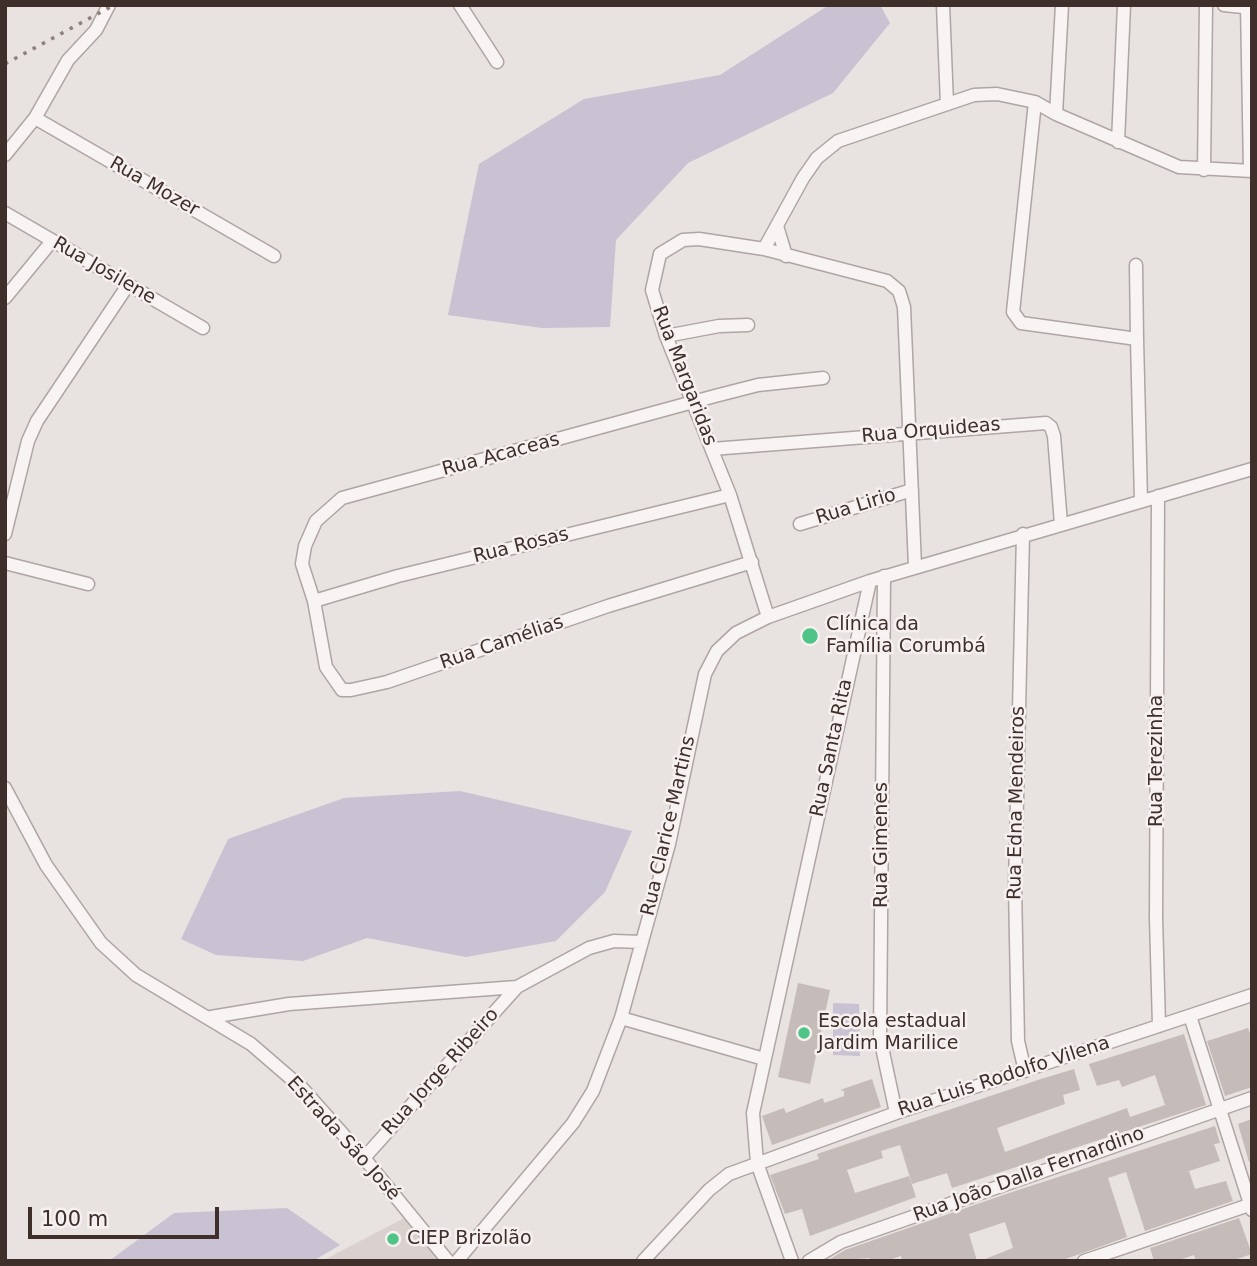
<!DOCTYPE html>
<meta charset="utf-8">
<style>
body{margin:0}
#map{position:relative;width:1257px;height:1266px;overflow:hidden;background:#e8e2e1;font-family:"DejaVu Sans",sans-serif}
canvas{display:block}
.frame{position:absolute;inset:0;border:7px solid #3f2f2a;pointer-events:none}
.scale{position:absolute;left:28px;top:1207px;width:191px;height:32px;box-sizing:border-box;border:4px solid #3f2f2a;border-top:0;padding-left:9px;font-size:21px;line-height:24px;white-space:nowrap;color:#3f2f2a;-webkit-text-stroke:5px #f6f1f0;paint-order:stroke}
</style>
<div id="map">
<canvas width="1257" height="1266"></canvas>
<div class="frame"></div>
<div class="scale">100 m</div>
</div>
<script>
const context = document.querySelector('canvas').getContext('2d');
context.lineJoin = 'round';
function fillPath(path, color) { context.fillStyle = color; context.fill(path, 'evenodd'); }
const shape = rows => new Path2D(rows.map(r => 'M' + r).join(''));
function strokePath(path, color, width, dash) { context.strokeStyle = color; context.lineWidth = width; context.lineCap = dash ? 'butt' : 'round'; context.setLineDash(dash || []); context.stroke(path); }
function write(font, color, halo, rows, align = 'center') {
  context.font = font + ' "DejaVu Sans",sans-serif'; context.lineWidth = 5; context.setLineDash([]); context.textBaseline = 'middle'; context.strokeStyle = halo; context.fillStyle = color; for (const [text, x, y, turn = 0] of rows) {
    context.save(); context.translate(x, y); context.rotate((+turn || 0) * Math.PI / 180); context.textAlign = isNaN(turn) ? turn : align; if (halo) context.strokeText(text, 0, 0); context.fillText(text, 0, 0); context.restore();
  }
}
fillPath(shape([
 [406,1217,440,1261,322,1261]
]), '#dad1cf');
fillPath(shape([
 [829,5,880,5,890,23,833,93,688,163,616,240,610,327,542,328,448,315,479,164,584,99,720,75],
 [460,791,632,831,605,892,556,941,466,957,367,938,303,961,216,955,181,939,228,839,344,798],
 [833,1003,859,1004,860,1056,833,1055],
 [287,1208,340,1245,313,1261,109,1261,174,1213]
]), '#c8c2d2');
fillPath(shape([
 [798,983,830,990,810,1084,778,1077],
 [1248,1028,1252,1039,1252,1087,1225,1096,1207,1041],
 [1184,1034,1206,1105,952,1188,947,1173,912,1184,900,1145,881,1151,883,1158,847,1170,855,1193,909,1176,916,1197,810,1236,802,1209,785,1214,770,1175,819,1159,817,1154,1041,1079,1074,1069,1080,1090,1063,1095,1065,1104,997,1128,1005,1152,1127,1108,1130,1117,1165,1105,1155,1075,1122,1087,1119,1080,1097,1086,1089,1064],
 [872,1079,881,1107,772,1145,762,1116,784,1108,786,1113,823,1098,824,1103,844,1096,844,1091,840,1090],
 [1252,1119,1252,1161,1249,1162,1238,1124],
 [1215,1126,1220,1143,1214,1144,1220,1161,1189,1171,1195,1189,1226,1181,1233,1201,1145,1231,1126,1172,1108,1178,1127,1237,1077,1255,1059,1261,980,1261,1013,1248,1005,1222,969,1234,977,1261,902,1261,901,1256,886,1261,871,1261,870,1258,827,1261,845,1250,1006,1194],
 [1239,1218,1252,1254,1231,1261,1196,1261,1194,1255,1176,1261,1154,1261,1150,1248]
]), '#c5bbb8');
const street = shape([
 [460,5,497,62],
 [943,5,947,104],
 [1224,5,1252,8],
 [1247,5,1250,171],
 [1035,102,1013,312,1021,323,1137,339,1141,501],
 [1056,114,1062,5],
 [35,118,274,256],
 [1118,142,1124,5],
 [5,155,35,118,68,60,96,30,109,5],
 [1204,170,1206,5],
 [5,213,203,328],
 [777,226,786,256],
 [764,249,803,178,817,158,838,141,974,95,997,94,1035,102,1056,114,1179,167,1252,171],
 [1136,265,1137,339],
 [5,298,52,241],
 [666,336,719,326,748,325],
 [712,449,1046,423,1051,427,1054,436,1061,524],
 [1158,496,1156,918,1159,1026],
 [800,524,912,490],
 [5,534,28,441,37,421,128,285],
 [1023,534,1015,887,1018,1041,1025,1071],
 [752,562,608,606,387,682,351,690,342,690,326,667,314,601,302,564,305,546,316,521,342,498,715,396,758,385,823,378],
 [5,563,88,584],
 [884,576,880,1038,896,1113],
 [314,601,398,576,730,495],
 [768,617,730,495,666,336,652,290,660,254,683,240,699,239,764,249,887,281,899,291,904,307,915,566],
 [5,788,46,865,101,943,136,975,251,1044,302,1088,364,1158,448,1261],
 [1190,1016,1252,1210],
 [211,1017,289,1004,517,987,589,948,614,941,641,942],
 [621,1018,764,1059],
 [364,1158,517,987],
 [457,1261,573,1123,593,1091,621,1018,669,844,705,674,717,651,736,633,768,617,870,581],
 [643,1261,709,1190,729,1174,896,1113,1252,995],
 [792,1261,757,1163,753,1113,870,581,1252,469],
 [809,1261,841,1242,1252,1098],
 [1084,1261,1252,1204]
]);
strokePath(street, '#afa5a3', 15);
strokePath(street, '#f7f4f3', 12);
strokePath(shape([
 [5,64,114,5]
]), '#91807b', 3.5, [3.5, 7]);
for (const [x, y, r, color] of [
 [810,636,9,"#4ec586"],
 [804,1033,7,"#4ec586"],
 [393,1239,7,"#4ec586"]
]) { const dot = new Path2D(); dot.arc(x, y, r, 0, 2 * Math.PI); context.fillStyle = color; context.fill(dot); strokePath(dot, '#f6f1f0', 2.5); }
write('19px', '#3f2f2a', '#f6f1f0', [
 ["Rua Mozer",154,187,30],
 ["Rua Josilene",104,271,30],
 ["Rua Margaridas",684,376,69],
 ["Rua Orquideas",931,431,-5],
 ["Rua Acaceas",501,455,-15],
 ["Rua Lirio",856,507,-17],
 ["Rua Rosas",521,546,-14],
 ["Rua Camélias",502,643,-19],
 ["Rua Santa Rita",832,748,-78],
 ["Rua Terezinha",1157,761,-90],
 ["Rua Edna Mendeiros",1017,803,-89],
 ["Rua Clarice Martins",669,826,-77],
 ["Rua Gimenes",882,845,-90],
 ["Rua Jorge Ribeiro",441,1072,-48],
 ["Rua Luis Rodolfo Vilena",1004,1077,-18],
 ["Estrada São José",343,1139,48],
 ["Rua João Dalla Fernardino",1029,1175,-20]
]);
write('19px', '#3f2f2a', '#f6f1f0', [
 ["Clínica da",826,625],
 ["Família Corumbá",826,647],
 ["Escola estadual",818,1022],
 ["Jardim Marilice",818,1044],
 ["CIEP Brizolão",407,1239]
], 'left');
</script>
